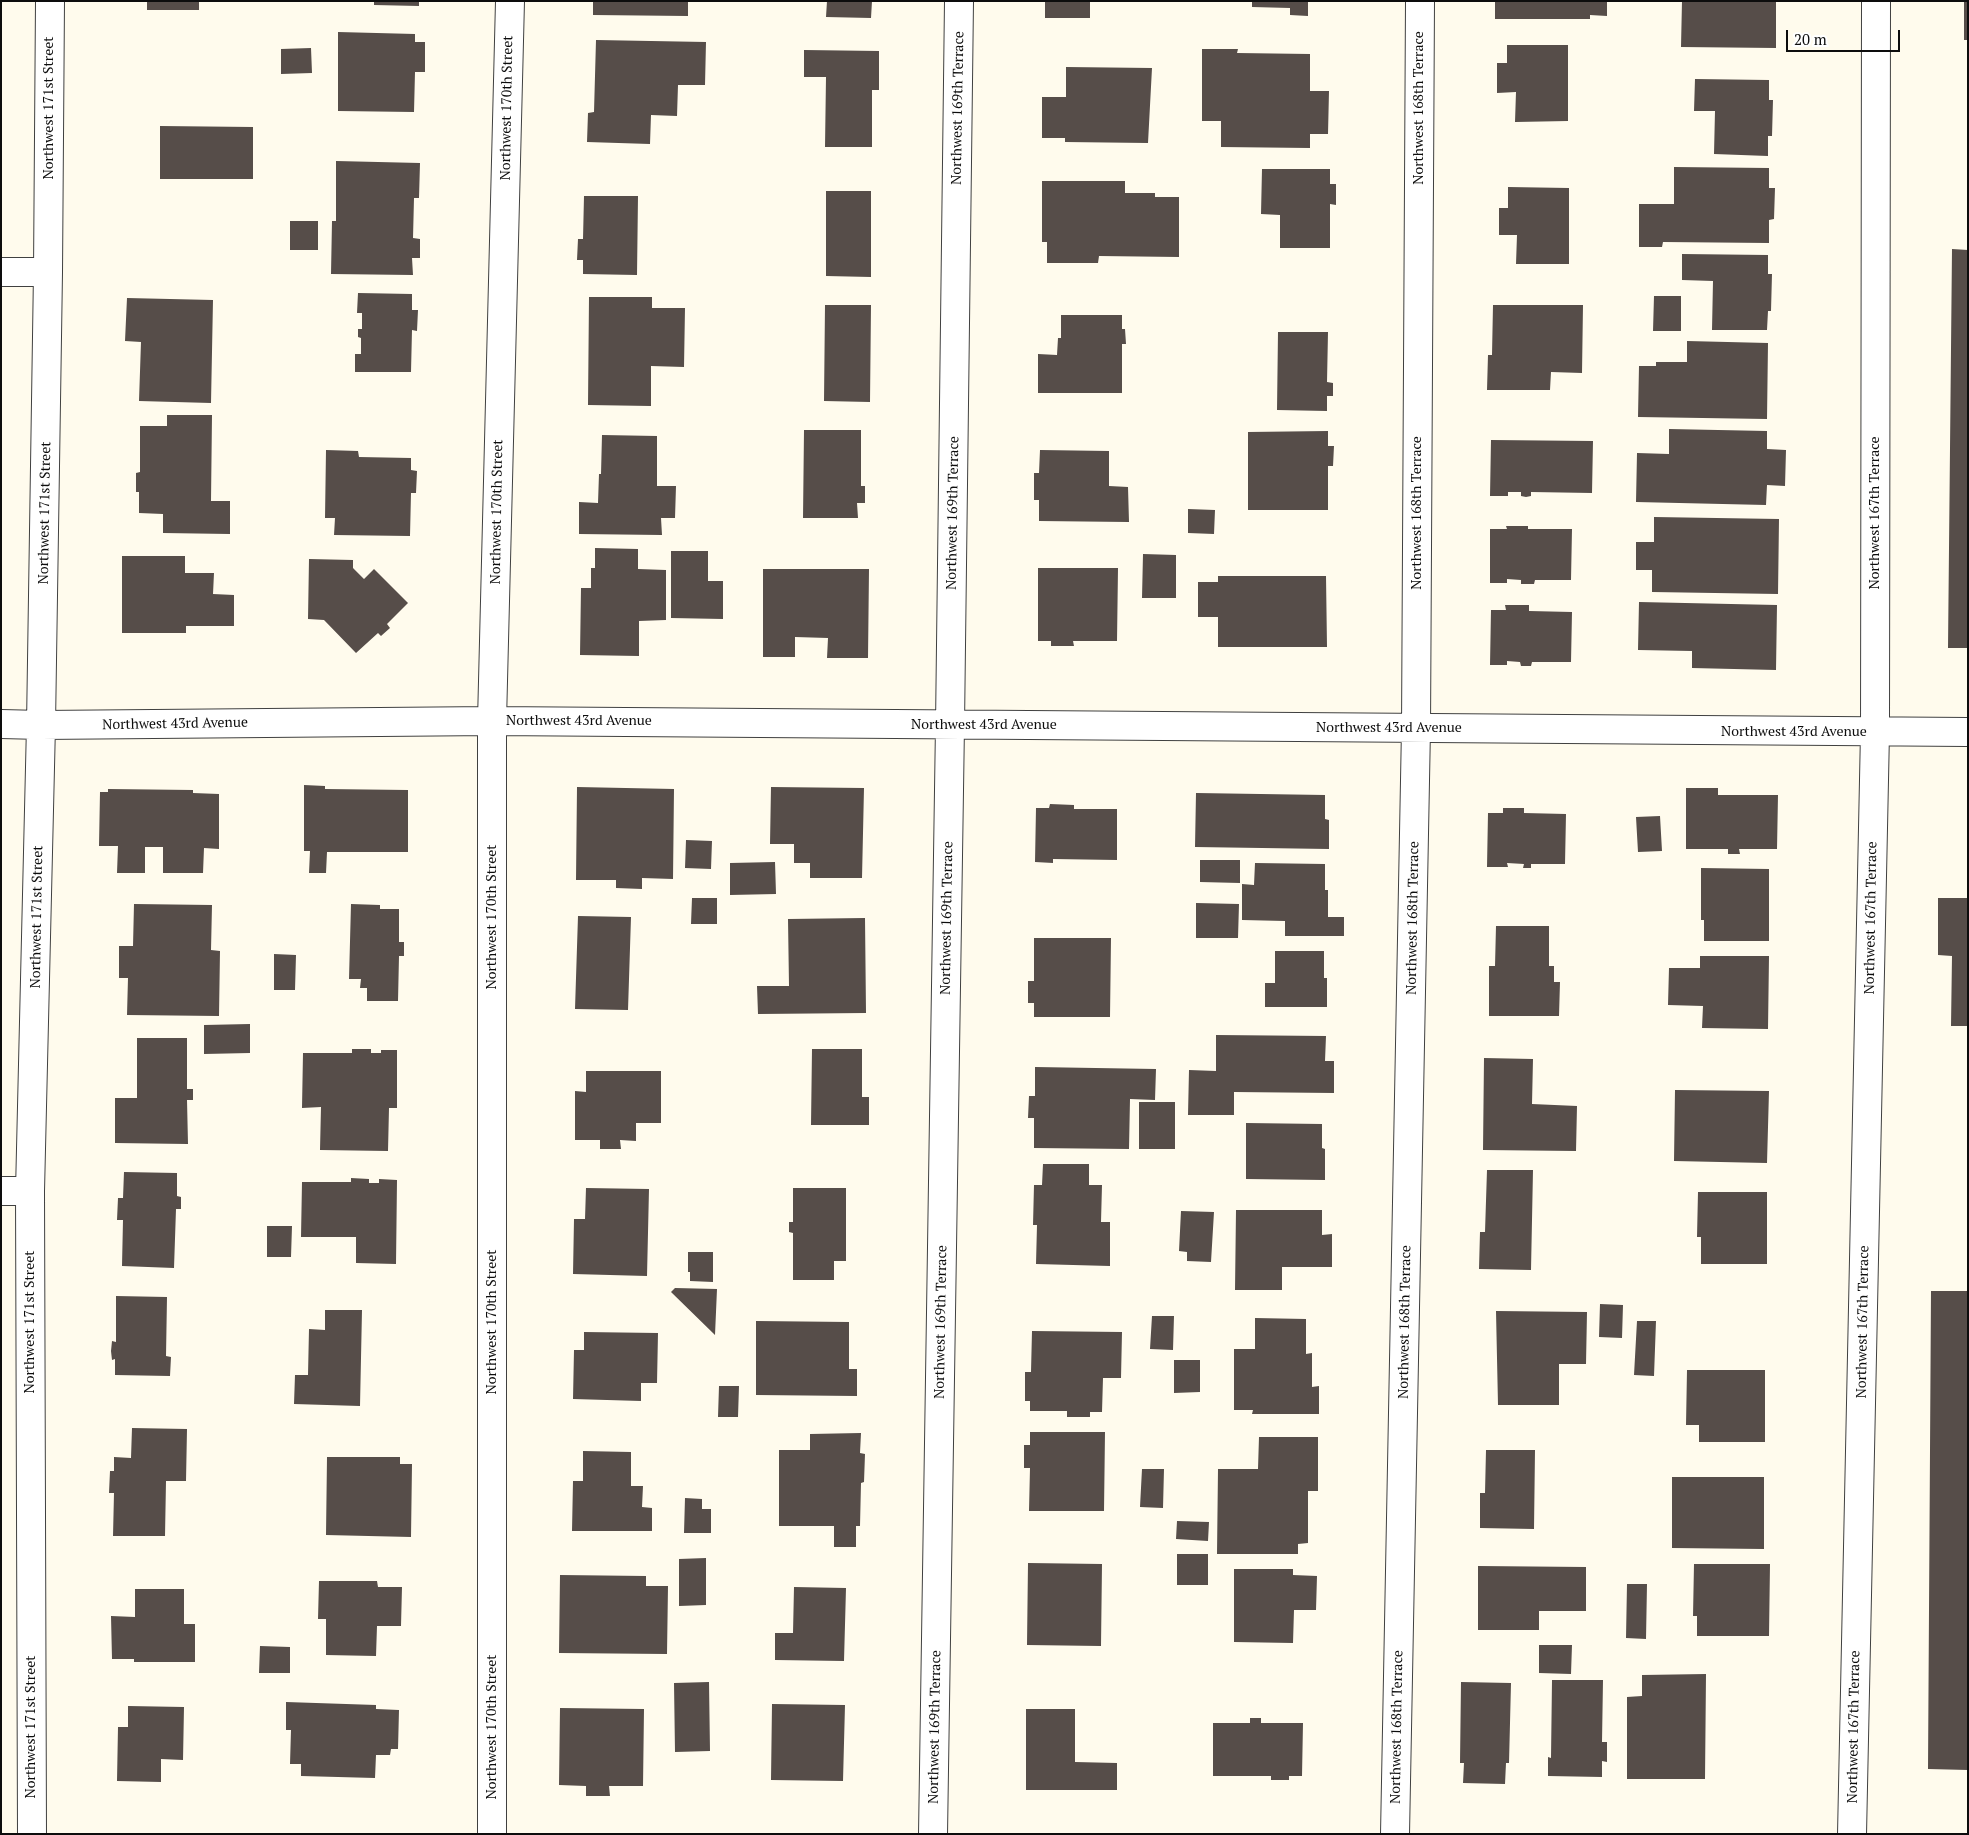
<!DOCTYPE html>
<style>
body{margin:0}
#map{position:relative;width:1969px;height:1835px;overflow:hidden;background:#fffbed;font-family:"PT Serif",serif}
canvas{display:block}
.frame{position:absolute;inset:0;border:2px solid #0d0d0d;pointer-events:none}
.scale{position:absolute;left:1786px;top:30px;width:114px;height:22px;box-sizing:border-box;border:2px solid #0d0d0d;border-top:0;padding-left:6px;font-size:15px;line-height:18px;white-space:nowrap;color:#0d0d0d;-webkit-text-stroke:4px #fff;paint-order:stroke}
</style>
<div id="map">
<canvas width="1969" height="1835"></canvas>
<div class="frame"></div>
<div class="scale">20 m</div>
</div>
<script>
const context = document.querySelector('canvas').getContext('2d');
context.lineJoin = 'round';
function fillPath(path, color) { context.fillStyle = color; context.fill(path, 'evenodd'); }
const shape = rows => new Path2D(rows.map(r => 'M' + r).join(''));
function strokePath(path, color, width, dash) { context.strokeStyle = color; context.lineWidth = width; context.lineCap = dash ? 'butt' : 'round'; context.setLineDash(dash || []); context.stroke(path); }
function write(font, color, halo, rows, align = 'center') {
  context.font = font + ' "PT Serif",serif'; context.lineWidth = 5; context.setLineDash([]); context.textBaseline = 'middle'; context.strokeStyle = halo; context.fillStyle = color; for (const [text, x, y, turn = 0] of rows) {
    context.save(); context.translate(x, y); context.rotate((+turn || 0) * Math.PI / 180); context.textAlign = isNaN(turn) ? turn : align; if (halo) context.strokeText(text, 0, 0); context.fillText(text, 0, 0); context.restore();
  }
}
fillPath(shape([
 [147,1,199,1,199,10,147,10],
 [374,1,419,1,419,6,374,5],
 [593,1,688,1,688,16,593,15],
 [827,1,872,1,871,18,826,17],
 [1045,1,1090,1,1090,18,1045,18],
 [1252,1,1308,1,1308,16,1290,15,1290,8,1252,7],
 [1495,1,1607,1,1607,16,1590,15,1590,19,1495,19],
 [1682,1,1776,1,1776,48,1681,47],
 [1964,1,1968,1,1968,40,1964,40],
 [338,32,415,34,415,42,425,42,425,72,415,72,414,112,338,111],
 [596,40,706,42,705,85,678,85,677,116,651,115,650,144,587,142,588,113,594,112],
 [1507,45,1568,45,1568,121,1515,122,1516,92,1497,93,1497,63,1507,63],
 [311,48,312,73,281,74,281,49],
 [1202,49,1238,49,1237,53,1310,54,1310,91,1329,91,1328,134,1310,134,1310,148,1221,147,1221,121,1202,121],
 [804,50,879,51,879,90,872,90,872,147,825,147,826,77,804,77],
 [1066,67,1152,68,1148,143,1065,142,1065,138,1042,138,1042,97,1066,97],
 [1695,79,1769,80,1769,100,1773,100,1772,136,1768,136,1768,156,1714,154,1715,111,1694,111],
 [160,126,253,127,253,179,160,179],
 [336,161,420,163,419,198,414,198,413,238,420,239,420,258,412,258,413,275,331,274,332,221,336,221],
 [1674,167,1769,168,1769,188,1775,188,1774,219,1769,220,1769,243,1663,242,1662,247,1639,247,1639,204,1674,204],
 [1262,169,1330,169,1330,184,1336,184,1336,205,1330,204,1330,248,1280,248,1280,215,1261,214],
 [1042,181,1125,181,1125,193,1155,193,1155,197,1179,197,1179,257,1099,256,1098,263,1047,263,1047,242,1042,242],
 [1508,187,1569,188,1569,264,1516,264,1517,235,1499,235,1499,208,1508,208],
 [826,191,871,191,871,277,826,276],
 [584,196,638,196,637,275,583,274,583,260,577,260,578,239,583,239],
 [290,221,318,221,318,250,290,250],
 [1952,249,1968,250,1968,648,1948,648],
 [1682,254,1768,255,1768,274,1772,274,1771,311,1768,311,1767,330,1712,330,1713,281,1682,280],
 [358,293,412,294,412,310,418,310,417,331,412,330,411,372,355,372,355,354,361,354,361,338,358,337,358,329,362,329,362,313,357,313],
 [1654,296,1681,296,1681,331,1653,331],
 [589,297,652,297,652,308,685,308,684,367,651,366,651,406,588,405],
 [127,298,213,300,211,403,139,401,141,342,125,341],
 [825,305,871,305,870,402,824,401],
 [1493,305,1583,305,1582,373,1551,372,1550,390,1487,390,1488,355,1492,355],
 [1061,315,1122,315,1122,329,1125,329,1126,344,1122,344,1122,393,1038,393,1038,354,1057,355,1058,338,1061,338],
 [1278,332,1328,332,1327,382,1333,383,1333,396,1327,396,1327,411,1277,410],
 [1687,341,1768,343,1767,419,1638,417,1639,366,1656,366,1656,362,1687,362],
 [167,415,212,415,211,501,230,501,230,534,163,533,163,514,139,513,139,492,136,492,136,473,140,472,140,426,167,426],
 [1669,429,1767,431,1767,449,1786,450,1785,486,1767,485,1766,505,1636,502,1637,453,1669,454],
 [804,430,861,430,861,486,865,486,865,503,857,503,858,518,803,518],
 [1328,431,1328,446,1334,446,1333,466,1328,466,1328,510,1248,510,1248,432],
 [602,435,657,436,657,486,676,486,675,518,661,518,662,535,579,534,579,502,598,503,599,474,601,474],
 [1491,440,1593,441,1592,493,1531,492,1531,496,1526,497,1521,496,1521,492,1508,492,1508,496,1490,496],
 [326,450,358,451,359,457,411,458,411,470,417,471,416,493,411,493,410,536,334,535,335,518,325,518],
 [1040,450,1109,451,1109,486,1128,487,1129,522,1039,521,1039,500,1034,500,1034,473,1039,473],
 [1188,509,1215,510,1214,534,1188,533],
 [1654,517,1779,519,1778,594,1652,592,1652,570,1636,570,1636,542,1654,542],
 [1506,526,1528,526,1528,529,1572,529,1571,580,1535,580,1534,584,1521,584,1521,580,1507,579,1507,583,1490,583,1490,529,1507,529],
 [595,548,638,549,638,569,666,570,666,620,639,621,639,656,580,655,581,588,591,588,591,568,595,568],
 [671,551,708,551,708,581,723,581,723,619,671,618],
 [1143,554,1176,555,1176,598,1142,598],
 [122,556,185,556,185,573,214,573,213,594,234,595,234,626,186,626,186,633,122,633],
 [309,559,353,560,353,568,364,579,374,569,408,603,387,624,390,628,381,636,378,633,356,653,324,620,308,619],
 [1038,568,1118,568,1117,641,1073,641,1074,646,1051,646,1051,641,1038,641],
 [763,569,869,569,868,658,827,658,828,638,795,637,795,657,763,657],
 [1218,576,1326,576,1327,647,1218,647,1218,617,1198,617,1198,582,1218,582],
 [1639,602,1777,605,1776,670,1692,668,1692,651,1638,650],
 [1505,605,1529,605,1529,611,1572,612,1571,662,1532,662,1531,666,1521,666,1520,662,1507,661,1507,665,1490,665,1491,610,1506,610],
 [304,785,325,786,325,789,408,790,408,852,327,852,326,873,309,873,310,851,304,851],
 [577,787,674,789,673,879,642,878,642,889,616,888,616,880,576,880],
 [771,787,864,788,862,878,810,878,810,863,794,863,794,844,770,844],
 [1686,788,1718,788,1718,795,1778,795,1777,849,1739,849,1740,854,1728,854,1728,849,1686,849],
 [108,789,193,790,193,793,219,794,219,849,204,848,203,873,163,873,163,847,145,847,145,873,117,873,118,846,99,846,100,792,108,792],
 [1196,793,1325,795,1325,819,1329,820,1329,849,1195,847],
 [1050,804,1074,805,1074,809,1117,809,1117,860,1053,859,1053,863,1035,862,1036,808,1049,808],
 [1503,808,1524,808,1524,813,1566,814,1565,864,1531,864,1531,868,1523,868,1524,864,1507,863,1508,867,1487,867,1488,813,1503,813],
 [1660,816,1662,851,1638,852,1636,817],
 [686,840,712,841,711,869,685,868],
 [1200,860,1240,860,1240,883,1200,882],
 [775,862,776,894,730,895,730,863],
 [1255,863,1325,864,1325,890,1328,890,1328,917,1344,917,1344,936,1285,936,1285,921,1242,920,1242,884,1254,885],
 [1701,868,1769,869,1769,941,1704,941,1704,920,1701,920],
 [692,898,717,898,717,924,691,924],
 [1938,898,1968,898,1968,1026,1951,1026,1952,956,1938,955],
 [1196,903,1239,904,1238,938,1196,938],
 [134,904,212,905,211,950,220,951,219,1016,127,1015,128,978,119,978,119,946,133,946],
 [351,904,380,905,380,909,399,909,399,942,404,942,404,956,399,956,398,1001,367,1001,367,988,360,988,361,979,349,979],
 [578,916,631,917,628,1010,575,1009],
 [865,918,866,1013,758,1014,757,986,789,986,788,919],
 [1496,926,1549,926,1549,966,1554,966,1554,982,1560,982,1559,1016,1489,1016,1489,966,1495,966],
 [1034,938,1111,938,1110,1017,1034,1017,1034,1003,1028,1003,1028,981,1034,981],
 [1275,951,1324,951,1324,978,1327,978,1327,1007,1265,1007,1265,983,1275,983],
 [274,954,296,955,295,990,274,990],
 [1700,956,1769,956,1768,1029,1702,1028,1703,1006,1668,1005,1669,968,1700,968],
 [250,1024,250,1053,204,1054,204,1025],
 [1216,1035,1326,1036,1325,1061,1334,1061,1334,1093,1234,1092,1234,1115,1188,1115,1189,1070,1216,1071],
 [137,1038,187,1038,187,1089,193,1089,193,1100,187,1100,188,1144,115,1143,115,1098,137,1098],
 [352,1049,371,1049,371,1053,381,1053,381,1050,397,1050,397,1108,389,1108,388,1151,320,1150,321,1107,302,1108,303,1053,352,1053],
 [812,1049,862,1049,862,1097,869,1097,869,1125,811,1125],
 [1484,1058,1533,1059,1532,1104,1577,1106,1576,1151,1483,1150],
 [1035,1067,1156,1069,1155,1100,1130,1099,1129,1149,1034,1148,1034,1118,1028,1118,1029,1096,1035,1096],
 [586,1071,661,1071,661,1123,636,1123,636,1141,620,1140,621,1149,600,1149,600,1140,575,1140,575,1091,586,1092],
 [1675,1090,1769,1091,1767,1163,1674,1161],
 [1139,1102,1175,1102,1175,1149,1139,1149],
 [1246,1123,1322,1124,1322,1148,1325,1149,1325,1180,1246,1179],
 [1043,1164,1089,1164,1089,1185,1102,1185,1101,1222,1110,1222,1110,1266,1036,1264,1037,1225,1033,1225,1034,1185,1042,1185],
 [1487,1170,1533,1170,1531,1270,1479,1269,1480,1232,1485,1232],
 [124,1172,177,1173,177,1196,181,1197,181,1209,176,1209,174,1268,122,1266,123,1220,117,1220,118,1198,123,1198],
 [351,1178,369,1179,369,1183,379,1183,379,1179,397,1180,396,1264,356,1263,356,1237,301,1237,302,1182,351,1182],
 [586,1188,649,1189,647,1276,573,1274,574,1219,585,1219],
 [793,1188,846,1188,846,1261,834,1261,834,1280,793,1280,793,1233,789,1232,789,1222,793,1222],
 [1698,1192,1767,1192,1767,1264,1701,1264,1701,1237,1697,1237],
 [1236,1210,1322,1210,1322,1235,1332,1234,1332,1267,1282,1267,1282,1290,1235,1290],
 [1181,1211,1214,1212,1211,1262,1187,1261,1187,1252,1179,1251],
 [267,1226,292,1226,291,1257,267,1257],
 [688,1252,713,1252,713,1282,690,1281,690,1272,688,1272],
 [675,1288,717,1289,715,1335,671,1292],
 [1931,1291,1968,1291,1968,1770,1928,1769],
 [116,1296,167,1297,166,1356,171,1357,170,1376,115,1375,115,1359,112,1360,111,1351,112,1341,116,1342],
 [1600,1304,1623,1305,1622,1338,1599,1337],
 [325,1310,362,1310,360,1406,294,1404,295,1375,308,1375,309,1329,325,1330],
 [1496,1311,1587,1312,1586,1364,1559,1364,1559,1405,1498,1405],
 [1152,1316,1174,1316,1173,1350,1150,1349],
 [1255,1318,1306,1319,1306,1354,1312,1353,1312,1387,1319,1386,1319,1414,1252,1414,1253,1410,1234,1410,1234,1349,1255,1349],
 [756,1321,849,1322,849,1369,857,1369,857,1396,756,1395],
 [1637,1321,1656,1321,1654,1376,1634,1375],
 [1032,1331,1122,1332,1121,1378,1103,1378,1102,1412,1090,1412,1090,1417,1067,1417,1067,1411,1030,1411,1030,1401,1025,1401,1025,1372,1031,1372],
 [584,1332,658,1333,657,1383,641,1383,641,1401,573,1399,574,1350,584,1350],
 [1174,1360,1200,1360,1200,1392,1174,1393],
 [1687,1370,1765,1370,1765,1442,1699,1442,1699,1425,1686,1425],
 [719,1386,739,1386,738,1417,718,1417],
 [132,1428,187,1429,186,1481,166,1481,165,1536,113,1536,114,1493,109,1493,110,1471,114,1471,114,1457,131,1458],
 [1030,1432,1105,1432,1104,1511,1029,1511,1030,1468,1024,1468,1024,1445,1030,1445],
 [861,1433,860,1453,865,1454,864,1482,861,1483,860,1526,856,1526,856,1547,834,1547,834,1526,779,1526,779,1450,810,1450,810,1434],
 [1259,1437,1318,1437,1318,1491,1308,1491,1308,1543,1298,1544,1298,1554,1217,1554,1218,1469,1258,1469],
 [1486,1450,1535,1450,1534,1529,1480,1528,1480,1493,1485,1493],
 [583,1451,631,1452,631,1486,643,1486,642,1507,652,1508,652,1531,572,1531,573,1481,583,1481],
 [327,1457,400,1457,400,1464,412,1464,411,1537,326,1535],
 [1142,1469,1164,1469,1163,1508,1140,1507],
 [1672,1477,1764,1477,1764,1549,1672,1548],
 [685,1498,702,1499,702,1509,711,1509,711,1533,684,1533],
 [1177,1521,1209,1522,1208,1541,1176,1539],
 [1177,1554,1208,1554,1208,1585,1177,1585],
 [706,1558,706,1605,679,1606,679,1559],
 [1028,1563,1102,1564,1101,1646,1027,1645],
 [1694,1564,1770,1564,1769,1636,1697,1636,1697,1616,1693,1616],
 [1478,1566,1586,1567,1586,1611,1539,1611,1539,1630,1478,1630],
 [1234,1569,1293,1569,1293,1575,1317,1576,1316,1610,1294,1610,1293,1643,1234,1642],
 [560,1575,646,1576,646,1586,668,1586,667,1654,559,1653],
 [319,1581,377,1581,378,1587,402,1587,401,1626,377,1626,376,1656,326,1655,326,1619,318,1619],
 [1627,1584,1647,1584,1646,1639,1626,1638],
 [794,1587,846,1588,844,1661,775,1660,775,1633,793,1633],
 [135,1589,184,1589,184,1624,195,1624,195,1662,134,1662,134,1659,112,1659,111,1616,135,1617],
 [1539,1645,1572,1645,1571,1674,1539,1673],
 [260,1646,290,1647,290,1673,259,1673],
 [1706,1674,1705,1779,1627,1779,1627,1697,1642,1696,1642,1675],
 [1552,1680,1603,1680,1602,1742,1607,1742,1607,1762,1602,1761,1602,1777,1548,1776,1548,1757,1551,1758],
 [709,1682,710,1751,675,1752,674,1683],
 [1461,1682,1511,1683,1509,1763,1506,1763,1505,1784,1463,1783,1464,1763,1460,1763],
 [286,1702,376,1705,376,1709,399,1710,398,1749,391,1749,390,1755,376,1755,375,1778,301,1776,301,1764,290,1764,291,1730,286,1730],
 [772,1704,845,1705,843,1781,771,1780],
 [128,1706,184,1707,183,1760,161,1759,161,1782,117,1781,118,1727,128,1727],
 [560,1708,644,1709,643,1786,609,1786,610,1796,586,1796,586,1786,559,1785],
 [1026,1709,1075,1709,1075,1762,1117,1763,1117,1790,1026,1790],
 [1250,1718,1261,1718,1261,1723,1303,1723,1302,1776,1289,1776,1289,1780,1271,1780,1271,1776,1213,1776,1213,1723,1250,1723]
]), '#564d49');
const minor = shape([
 [1,272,48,272],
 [1,724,41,725,492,721,1968,732],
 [1,1191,30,1191],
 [32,1834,30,1191,41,725,48,272,50,1],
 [492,1834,492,721,510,1],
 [933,1834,950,725,959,1],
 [1395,1834,1416,728,1420,1],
 [1852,1834,1875,732,1876,1]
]);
strokePath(minor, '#404040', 30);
strokePath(minor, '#fff', 28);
write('14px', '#0d0d0d', '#fff', [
 ["Northwest 171st Street",49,108,-90],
 ["Northwest 170th Street",507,108,-89],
 ["Northwest 169th Terrace",958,108,-89],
 ["Northwest 168th Terrace",1419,108,-90],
 ["Northwest 170th Street",497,512,-89],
 ["Northwest 171st Street",45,513,-89],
 ["Northwest 169th Terrace",953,513,-89],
 ["Northwest 168th Terrace",1417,513,-90],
 ["Northwest 167th Terrace",1875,513,-90],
 ["Northwest 43rd Avenue",579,721],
 ["Northwest 43rd Avenue",175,724,-1],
 ["Northwest 43rd Avenue",984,725],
 ["Northwest 43rd Avenue",1389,728],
 ["Northwest 43rd Avenue",1794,732],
 ["Northwest 171st Street",37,917,-89],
 ["Northwest 170th Street",492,917,-90],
 ["Northwest 169th Terrace",947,918,-89],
 ["Northwest 168th Terrace",1413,918,-89],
 ["Northwest 167th Terrace",1871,918,-89],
 ["Northwest 171st Street",30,1322,-90],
 ["Northwest 170th Street",492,1322,-90],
 ["Northwest 169th Terrace",941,1322,-89],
 ["Northwest 168th Terrace",1405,1322,-89],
 ["Northwest 167th Terrace",1863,1322,-89],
 ["Northwest 171st Street",31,1727,-90],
 ["Northwest 170th Street",492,1727,-90],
 ["Northwest 169th Terrace",935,1727,-89],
 ["Northwest 168th Terrace",1397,1727,-89],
 ["Northwest 167th Terrace",1854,1727,-89]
]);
</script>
